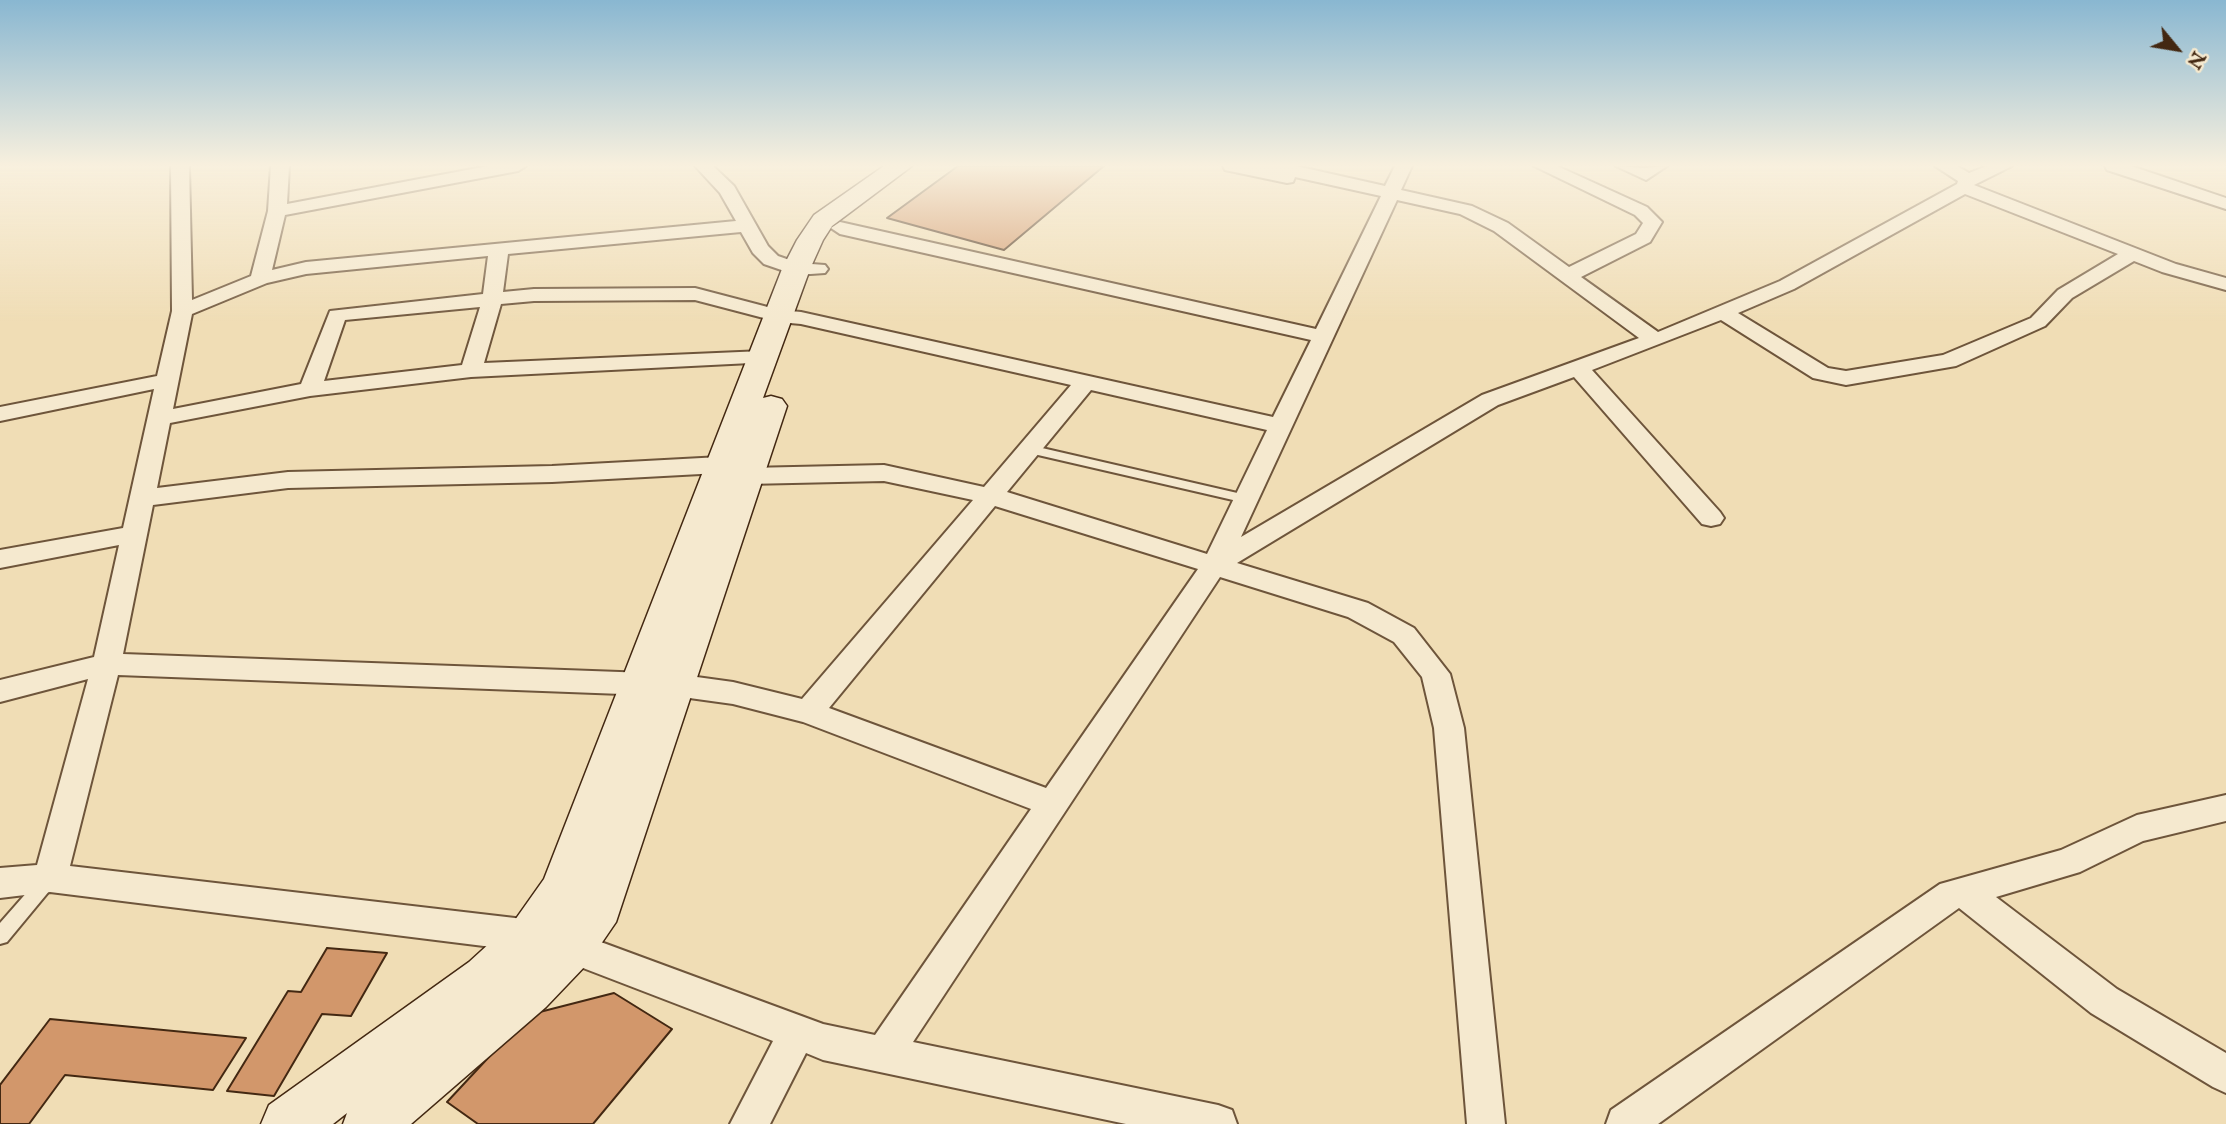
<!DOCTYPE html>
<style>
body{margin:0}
#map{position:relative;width:2226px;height:1124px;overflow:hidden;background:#f0ddb5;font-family:"IM FELL English",serif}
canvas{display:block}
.north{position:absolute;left:2142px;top:14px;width:70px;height:70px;-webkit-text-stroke:5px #f5e9cf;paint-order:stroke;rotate:120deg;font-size:19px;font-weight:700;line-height:28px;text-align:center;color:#432812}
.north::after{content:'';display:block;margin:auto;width:24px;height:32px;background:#432812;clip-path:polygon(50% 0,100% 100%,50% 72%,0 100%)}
</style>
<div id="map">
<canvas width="2226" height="1124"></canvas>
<div class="north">N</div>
</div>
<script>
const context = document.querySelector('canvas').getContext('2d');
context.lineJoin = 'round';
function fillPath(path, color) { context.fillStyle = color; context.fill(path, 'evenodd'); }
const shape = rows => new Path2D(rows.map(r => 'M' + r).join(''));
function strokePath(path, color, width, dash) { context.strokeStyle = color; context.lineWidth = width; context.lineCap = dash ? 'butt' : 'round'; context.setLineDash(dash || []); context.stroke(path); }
const building = shape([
 [958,166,1104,166,1004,250,887,218,958,166],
 [327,948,387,953,351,1016,322,1014,274,1096,227,1091,288,991,301,992,327,948],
 [614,993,672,1029,593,1124,478,1124,447,1102,528,1015,614,993],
 [50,1019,246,1038,213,1090,65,1075,29,1124,0,1124,0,1085,50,1019]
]);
fillPath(building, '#d2976b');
strokePath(building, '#432812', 2);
const lane = shape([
 [1029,445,1246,495,1253,499,1246,503,1025,452,1023,449,1029,445],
 [49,871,55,874,58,879,55,884,7,942,0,944,0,923,43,874,49,871]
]);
const street = shape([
 [171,166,189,166,192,300,251,276,268,211,271,166,289,166,287,204,488,166,526,166,518,171,285,215,272,270,306,262,736,221,720,193,695,166,713,166,734,186,768,246,778,256,798,263,825,265,828,269,825,273,796,275,764,264,753,253,741,232,508,254,503,292,534,289,695,288,779,310,801,312,1273,417,1311,340,840,234,831,228,840,222,1316,329,1381,196,1295,177,1293,182,1287,183,1225,170,1223,166,1296,166,1385,186,1395,166,1412,166,1401,190,1472,206,1508,223,1569,267,1636,234,1643,223,1635,215,1534,166,1557,166,1647,207,1662,222,1650,242,1581,277,1658,332,1780,281,1957,184,1958,181,1935,166,1957,166,1969,173,1987,166,2012,166,1974,185,2176,264,2226,278,2226,290,2162,272,2134,261,2072,298,2045,326,1956,366,1846,385,1813,378,1721,320,1592,370,1720,512,1724,518,1720,524,1711,526,1702,524,1574,377,1498,405,1237,563,1368,603,1414,628,1450,674,1464,728,1505,1124,1467,1124,1434,728,1422,677,1394,642,1348,617,1220,577,913,1042,1218,1105,1232,1110,1237,1124,1126,1124,823,1060,806,1053,770,1124,730,1124,773,1041,570,963,532,952,50,892,0,898,0,868,37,865,88,679,0,702,0,680,94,657,119,545,0,568,0,550,123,528,154,389,0,421,0,407,157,376,172,311,171,166],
 [1965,194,2118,254,2058,290,2031,318,1943,355,1846,371,1828,368,1738,313,1794,289,1965,194],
 [1397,200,1460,214,1494,231,1639,338,1482,395,1241,537,1397,200],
 [488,256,483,294,330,311,301,384,173,409,192,314,267,283,306,274,488,256],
 [695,300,779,322,801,324,1071,385,984,487,884,465,748,468,751,464,747,459,739,456,552,466,288,472,157,488,170,423,310,396,471,377,771,362,774,357,771,352,763,351,484,363,501,304,534,301,695,300],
 [480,307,462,365,324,381,345,320,480,307],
 [1091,390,1267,430,1207,554,1007,492,1091,390],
 [738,472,735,476,738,481,747,484,884,481,973,500,802,699,733,682,675,674,123,654,153,505,288,488,552,482,738,472],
 [995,506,1198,569,1046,788,829,708,995,506],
 [118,675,675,696,733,704,803,722,1031,809,875,1035,823,1024,571,931,532,920,70,866,118,675],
 [1616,166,1644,168,1667,166,1646,180,1616,166],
 [2105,166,2131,166,2226,198,2226,209,2107,170,2105,166],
 [2226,795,2226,821,2143,841,2080,872,1996,897,2117,989,2226,1053,2226,1093,2213,1087,2091,1013,1959,908,1658,1124,1606,1124,1611,1110,1940,884,2061,850,2137,815,2226,795]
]);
const secondary = shape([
 [884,166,912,166,832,226,823,240,810,269,763,398,771,396,782,399,787,406,616,922,588,963,546,1007,411,1124,343,1124,347,1113,333,1124,261,1124,269,1105,469,962,515,920,544,879,782,269,797,240,814,215,884,166]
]);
strokePath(lane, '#6e553b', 4);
strokePath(street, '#6e553b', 4);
strokePath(secondary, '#432812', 3);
fillPath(lane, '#f5e9cf');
fillPath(street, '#f5e9cf');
fillPath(secondary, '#f5e9cf');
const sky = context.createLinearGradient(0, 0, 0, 324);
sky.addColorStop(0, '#89b7d1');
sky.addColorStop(0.51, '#f8f0de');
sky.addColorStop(1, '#f8f0de00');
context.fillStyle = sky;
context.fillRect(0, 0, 2226, 324);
</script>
